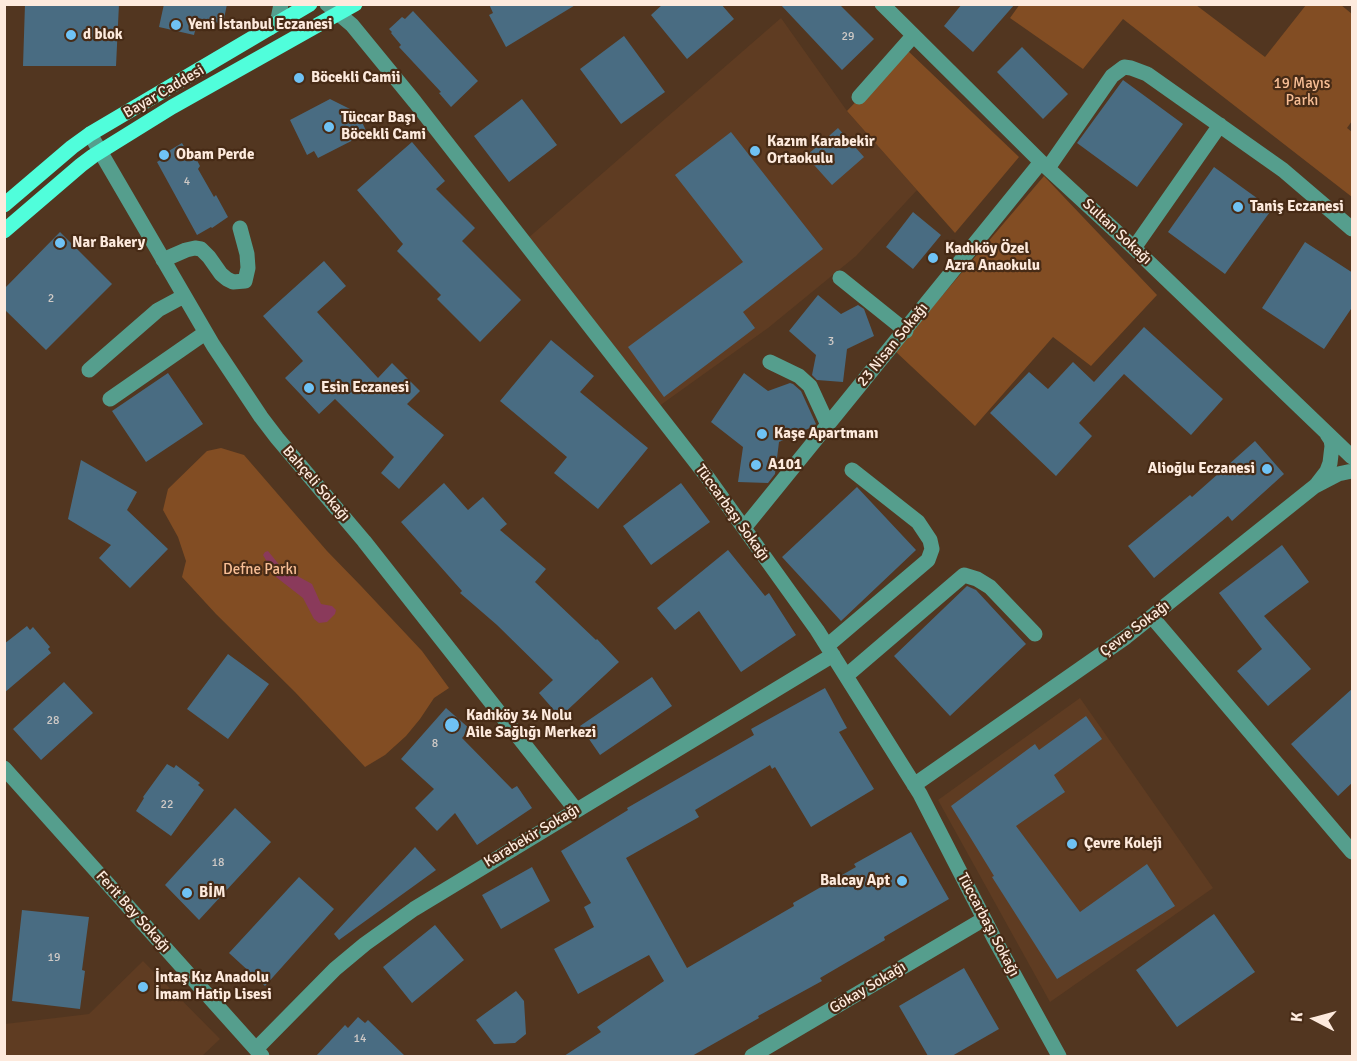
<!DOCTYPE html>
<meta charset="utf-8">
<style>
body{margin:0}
#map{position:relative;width:1357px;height:1061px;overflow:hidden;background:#523620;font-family:Signika,sans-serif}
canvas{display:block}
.frame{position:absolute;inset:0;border:6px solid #fdeadd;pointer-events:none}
.north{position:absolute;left:1285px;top:989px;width:60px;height:60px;-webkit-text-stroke:4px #472b16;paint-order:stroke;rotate:276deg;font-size:16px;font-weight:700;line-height:24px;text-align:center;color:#fdeadd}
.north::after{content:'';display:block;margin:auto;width:21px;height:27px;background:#fdeadd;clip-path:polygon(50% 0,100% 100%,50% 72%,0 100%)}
</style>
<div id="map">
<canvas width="1357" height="1061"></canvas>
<div class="frame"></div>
<div class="north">K</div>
</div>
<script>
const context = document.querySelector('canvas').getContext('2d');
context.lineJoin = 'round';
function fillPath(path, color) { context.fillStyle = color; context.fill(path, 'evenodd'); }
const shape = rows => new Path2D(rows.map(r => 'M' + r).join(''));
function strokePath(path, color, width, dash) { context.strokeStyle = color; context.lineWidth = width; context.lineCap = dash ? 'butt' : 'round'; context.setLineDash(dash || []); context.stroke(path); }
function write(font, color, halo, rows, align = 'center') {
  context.font = font + ' Signika,sans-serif'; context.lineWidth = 4.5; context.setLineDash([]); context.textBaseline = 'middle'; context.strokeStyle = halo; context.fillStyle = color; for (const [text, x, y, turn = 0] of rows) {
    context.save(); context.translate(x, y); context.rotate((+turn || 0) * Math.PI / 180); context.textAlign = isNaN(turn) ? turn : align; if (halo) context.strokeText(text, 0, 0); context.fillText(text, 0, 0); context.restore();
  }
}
fillPath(shape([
 [781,18,847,111,917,190,856,256,768,328,655,409,527,239],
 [1080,698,1213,888,1050,1002,938,800],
 [143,961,220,1039,202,1056,5,1056,5,1024,89,1014]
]), '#5f3c22');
fillPath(shape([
 [1020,4,1196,5,1265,57,1306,5,1341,5,1352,14,1352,121,1347,128,1352,132,1352,197,1123,19,1083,69,1010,18],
 [906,49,1019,157,955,233,847,111],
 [1044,176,1157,295,1091,366,1053,337,975,426,895,351],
 [221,448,244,455,327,551,361,586,422,651,449,688,434,698,420,719,406,736,385,755,365,767,295,692,216,614,182,577,186,561,178,537,163,510,168,489,207,451]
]), '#824d23');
fillPath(shape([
 [268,551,281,567,312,584,321,604,332,606,336,610,335,614,327,622,319,623,314,619,303,598,276,577,263,555,265,552]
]), '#8a3a5b');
fillPath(shape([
 [25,4,119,4,116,66,23,66],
 [164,4,227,4,223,24,198,18,194,35,159,27],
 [489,4,577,4,506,47,489,15,493,13],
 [663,4,721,4,734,19,687,59,651,15],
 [780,4,839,4,874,39,842,70],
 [962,4,1015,4,973,52,944,26],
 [413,11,478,81,451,107,439,93,441,92,399,47,401,45,391,33,392,32,389,29,402,17,405,19],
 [624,36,665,92,621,124,580,69],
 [1022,47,1068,94,1043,119,997,72],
 [1123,80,1183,124,1137,187,1077,143],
 [330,99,358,113,367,133,318,158,314,151,307,155,290,120],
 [522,99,557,145,509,182,474,136],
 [838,128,864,157,832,185,806,156],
 [731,132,823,249,743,312,755,328,664,397,628,347,743,262,675,175],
 [412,142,445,181,436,189,475,228,462,241,521,300,480,342,437,299,441,295,397,251,403,244,357,190],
 [182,143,186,150,190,147,200,166,198,169,214,197,216,195,228,217,212,228,211,227,197,235,157,162,168,155,167,152],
 [1214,167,1272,209,1225,274,1168,232],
 [913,212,941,235,913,269,886,247],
 [60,232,112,284,46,350,4,309,4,289],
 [1305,242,1353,273,1353,306,1324,349,1262,308],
 [324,261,346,286,317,312,378,378,392,363,420,391,407,404,444,435,399,489,381,473,394,457,335,399,319,414,285,378,303,361,263,316],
 [818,295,841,314,858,305,864,309,874,336,847,349,843,382,817,380,812,375,816,355,789,331],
 [1144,327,1223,399,1191,435,1124,374,1079,423,1092,436,1056,476,990,413,1029,372,1048,389,1073,362,1094,382],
 [551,340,594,376,580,392,648,448,598,509,554,473,567,457,500,401],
 [168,373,203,424,146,462,112,411],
 [744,373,768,391,790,383,793,384,801,391,816,424,814,426,779,442,775,474,768,483,738,482,743,447,711,422],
 [1255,441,1284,474,1232,521,1228,516,1154,578,1128,546,1190,495,1192,497],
 [81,460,137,492,127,510,168,549,130,588,99,558,111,545,68,519],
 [444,483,468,510,483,497,507,524,500,530,546,569,535,582,596,640,597,639,619,662,560,717,539,693,553,680,497,625,460,593,462,591,401,522],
 [681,483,710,522,651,565,623,526],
 [857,487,916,550,841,621,782,557],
 [1282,545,1309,582,1264,616,1311,669,1268,706,1237,671,1262,649,1219,593],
 [728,550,765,596,769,593,796,635,741,672,699,611,675,630,657,608],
 [967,586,976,590,1026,644,950,716,894,656],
 [27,626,30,630,33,627,50,647,48,649,51,653,4,693,4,644],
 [228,654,269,684,228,739,187,709],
 [652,677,672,706,600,755,580,726],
 [64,682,93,713,41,760,13,729],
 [825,688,847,728,839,732,874,789,811,827,775,767,772,769,770,765,695,810,699,817,626,858,687,968,794,906,793,903,856,867,854,864,911,832,949,899,884,937,885,940,820,978,822,981,758,1016,759,1018,692,1056,564,1056,601,1032,597,1027,664,981,649,955,578,994,554,949,594,927,584,907,591,903,561,851,628,810,627,808,754,735,751,729],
 [1353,688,1353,782,1338,796,1291,744],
 [446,708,470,729,462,738,512,789,517,786,532,808,477,845,455,813,437,831,415,808,434,789,401,759],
 [1086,716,1102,739,1054,775,1065,792,1016,826,1080,912,1147,864,1175,906,1057,979,992,877,994,876,951,806,1035,744,1039,750],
 [167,764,174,768,176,765,200,783,198,785,204,790,171,836,136,811,144,798,143,797],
 [235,808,271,842,199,920,165,885],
 [415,847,436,870,339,940,334,934],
 [532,867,550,901,501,929,482,895],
 [299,877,334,909,265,986,229,953],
 [22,910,89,917,82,970,85,971,80,1009,12,1001],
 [1214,914,1255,972,1177,1027,1136,970],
 [435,925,464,960,412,1003,383,967],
 [964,968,999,1029,952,1056,928,1056,899,1006],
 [516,991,524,1001,526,1034,515,1043,494,1044,476,1020],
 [358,1017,365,1023,368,1020,405,1056,316,1056,345,1025,348,1028]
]), '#496c82');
strokePath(shape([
 [327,4,352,25,415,102,708,478,817,630,920,794,995,940,1059,1056],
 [882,4,1041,162,1134,248,1352,457],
 [270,28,278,19,281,4],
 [859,97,913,36],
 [90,134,213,345,261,417,277,438,364,541,576,810],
 [1048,168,1112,76,1124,67,1131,68,1147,74,1283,170,1352,229],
 [1134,248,1220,125],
 [163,260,186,250,195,248,201,249,209,257,221,274,227,279,233,282,245,281,248,268,247,254,240,228],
 [840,278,906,331],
 [770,362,799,376,810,386,828,425],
 [89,370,158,310,184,296],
 [110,399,205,333],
 [1317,484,1327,471,1330,463,1332,446,1331,440,1327,434],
 [744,528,1041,162],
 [1152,617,1352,852],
 [827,646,928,560,932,549,930,540,918,522,852,470],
 [846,676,964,575,977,579,990,587,1035,634],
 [4,768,262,1056],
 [914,785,1126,637,1315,486,1338,474,1352,471],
 [256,1049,335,969,365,944,414,909,833,655],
 [752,1056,984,919]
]), '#559e8d', 15);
strokePath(shape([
 [4,205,72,147,90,134,310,4],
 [4,231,81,165,93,156,172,107,355,4]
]), '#50fedb', 15);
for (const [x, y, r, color] of [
 [176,25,6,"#6fc2f4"],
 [71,35,6,"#6fc2f4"],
 [299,78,6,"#6fc2f4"],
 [329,127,6,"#6fc2f4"],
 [755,151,6,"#6fc2f4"],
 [164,155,6,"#6fc2f4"],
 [1238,207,6,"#6fc2f4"],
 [60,243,6,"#6fc2f4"],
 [933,258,6,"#6fc2f4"],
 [309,388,6,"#6fc2f4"],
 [762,434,6,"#6fc2f4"],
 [756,465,6,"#6fc2f4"],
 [1267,469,6,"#6fc2f4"],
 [452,725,8,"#6fc2f4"],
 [1072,844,6,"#6fc2f4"],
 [902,881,6,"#6fc2f4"],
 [187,893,6,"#6fc2f4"],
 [143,987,6,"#6fc2f4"]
]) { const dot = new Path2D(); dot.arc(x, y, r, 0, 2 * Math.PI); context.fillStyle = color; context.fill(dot); strokePath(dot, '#472b16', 2); }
write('12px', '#d0cac6', null, [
 ["29",848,37],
 ["4",187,182],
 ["2",51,299],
 ["3",831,342],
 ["28",53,721],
 ["8",435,744],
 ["22",167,805],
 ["18",218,863],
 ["19",54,958],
 ["14",360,1039]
]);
write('bold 15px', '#fdeadd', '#472b16', [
 ["Yeni İstanbul Eczanesi",188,25],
 ["d blok",83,35],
 ["Böcekli Camii",311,78],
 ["Tüccar Başı",341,118],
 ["Böcekli Cami",341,135],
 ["Kazım Karabekir",767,142],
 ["Ortaokulu",767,159],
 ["Obam Perde",176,155],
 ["Taniş Eczanesi",1250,207],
 ["Nar Bakery",72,243],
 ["Kadıköy Özel",945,249],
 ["Azra Anaokulu",945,266],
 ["Esin Eczanesi",321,388],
 ["Kaşe Apartmanı",774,434],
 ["A101",768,465],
 ["Alioğlu Eczanesi",1255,469,"right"],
 ["Kadıköy 34 Nolu",466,716],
 ["Aile Sağlığı Merkezi",466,733],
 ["Çevre Koleji",1084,844],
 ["Balcay Apt",890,881,"right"],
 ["BİM",199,893],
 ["İntaş Kız Anadolu",155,978],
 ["İmam Hatip Lisesi",155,995]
], 'left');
write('15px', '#f8be95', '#472b16', [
 ["19 Mayıs",1302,84],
 ["Parkı",1302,101],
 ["Defne Parkı",260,570]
]);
write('15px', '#fdeadd', '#472b16', [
 ["Bayar Caddesi",164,92,-30],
 ["Sultan Sokağı",1117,232,43],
 ["23 Nisan Sokağı",893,345,-51],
 ["Bahçeli Sokağı",316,484,49],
 ["Tüccarbaşı Sokağı",732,513,54],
 ["Çevre Sokağı",1135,629,-37],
 ["Karabekir Sokağı",532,836,-31],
 ["Ferit Bey Sokağı",133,912,48],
 ["Tüccarbaşı Sokağı",988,925,62],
 ["Gökay Sokağı",868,988,-31]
]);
</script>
